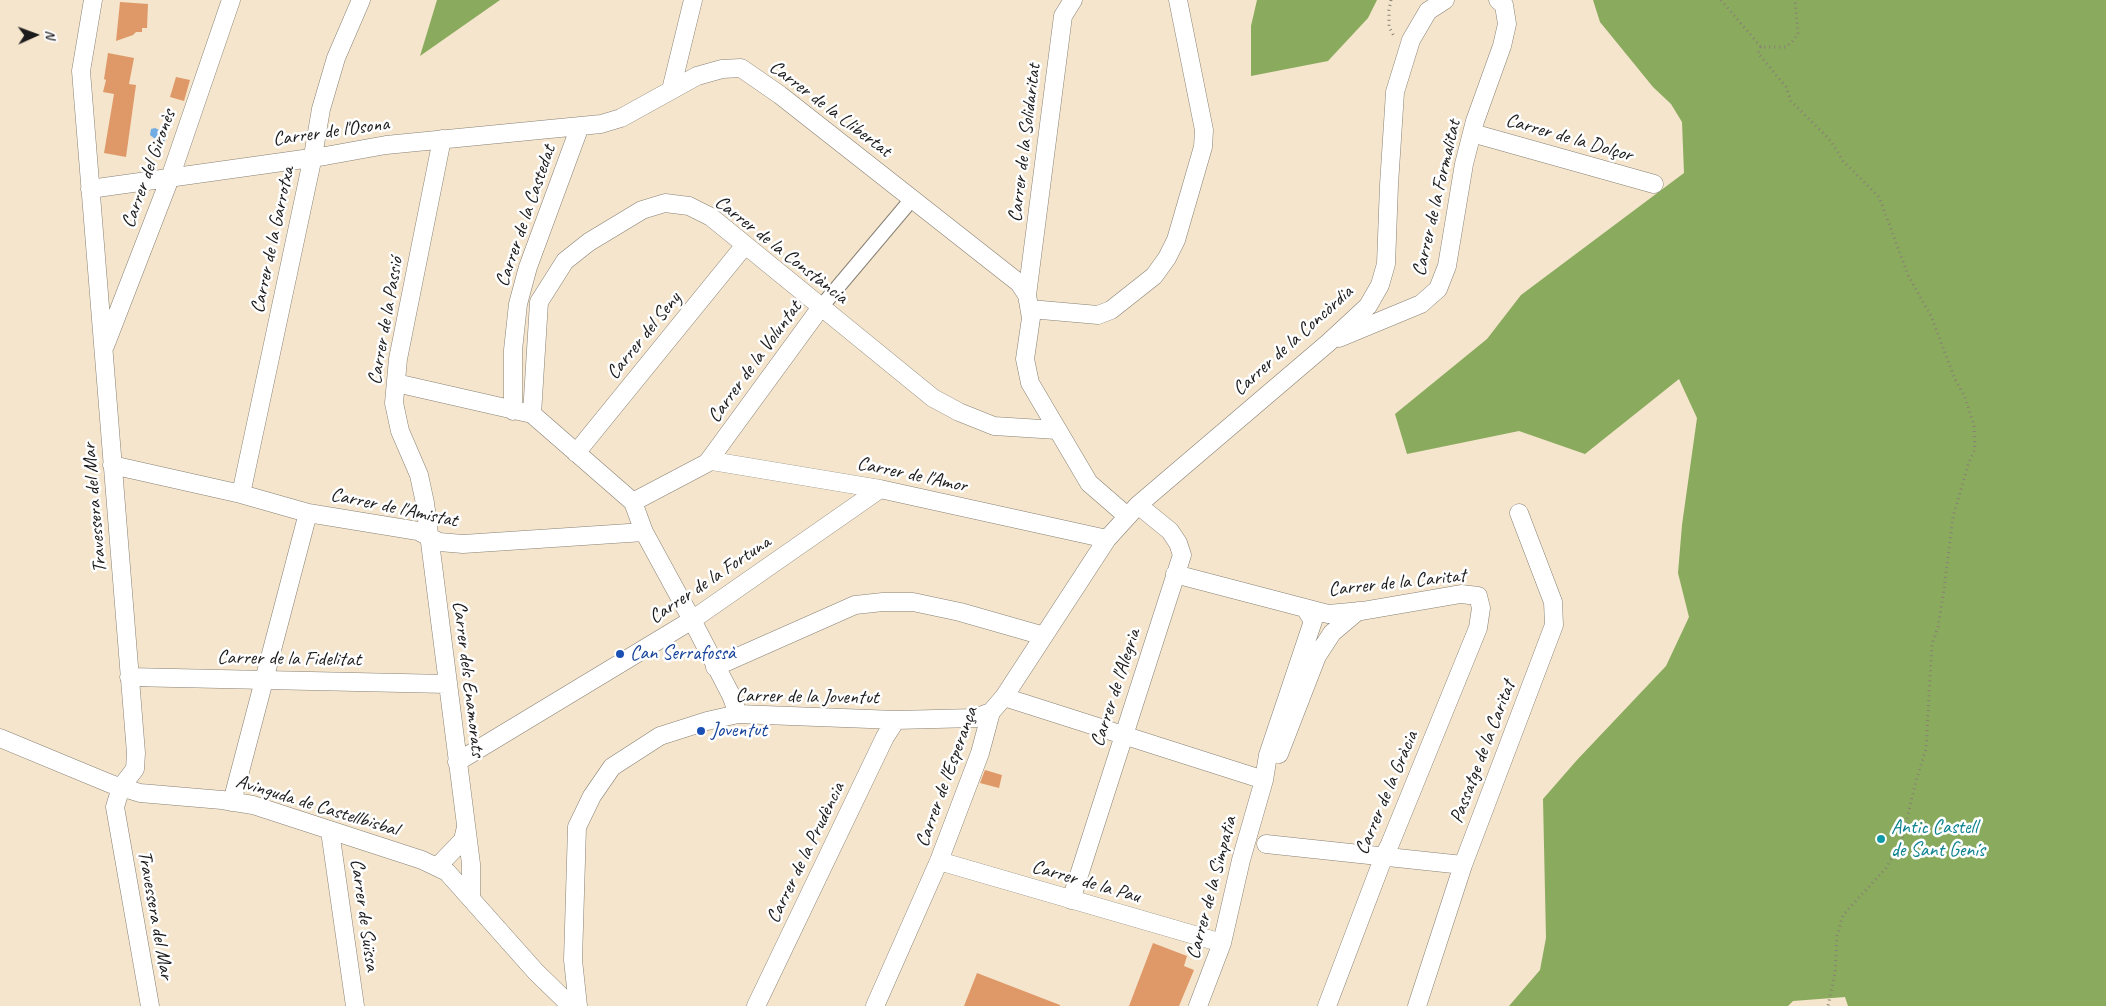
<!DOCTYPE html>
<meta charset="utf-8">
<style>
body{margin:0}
#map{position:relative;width:2106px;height:1006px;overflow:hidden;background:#f4e5cc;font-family:Caveat,sans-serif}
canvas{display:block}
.north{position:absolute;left:10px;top:10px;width:50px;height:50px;-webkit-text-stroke:4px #fff;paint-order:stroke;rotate:88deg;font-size:14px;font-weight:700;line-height:20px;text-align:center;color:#1c1c1c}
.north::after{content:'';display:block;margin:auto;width:18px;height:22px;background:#1c1c1c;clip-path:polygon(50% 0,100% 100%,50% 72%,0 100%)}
</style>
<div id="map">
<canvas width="2106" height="1006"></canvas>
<div class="north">N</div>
</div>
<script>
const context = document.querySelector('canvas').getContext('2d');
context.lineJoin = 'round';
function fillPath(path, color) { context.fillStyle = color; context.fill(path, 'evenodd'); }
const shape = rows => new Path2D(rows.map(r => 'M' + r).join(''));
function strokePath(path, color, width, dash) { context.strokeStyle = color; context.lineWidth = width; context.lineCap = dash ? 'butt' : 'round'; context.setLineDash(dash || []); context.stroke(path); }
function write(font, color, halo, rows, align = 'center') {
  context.font = font + ' Caveat,sans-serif'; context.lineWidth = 5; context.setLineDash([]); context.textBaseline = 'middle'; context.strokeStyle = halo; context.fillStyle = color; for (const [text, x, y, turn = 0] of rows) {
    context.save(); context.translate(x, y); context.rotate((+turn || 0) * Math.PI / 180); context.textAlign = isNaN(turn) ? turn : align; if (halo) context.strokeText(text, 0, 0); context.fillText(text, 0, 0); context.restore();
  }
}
fillPath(shape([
 [437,0,500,0,420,56],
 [1257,0,1377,0,1368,18,1328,61,1251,76,1251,26],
 [1593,0,2106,0,2106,1006,1848,1006,1845,997,1793,1001,1788,1006,1509,1006,1540,970,1546,938,1543,799,1577,760,1666,666,1689,617,1678,573,1682,525,1697,418,1679,379,1585,454,1519,431,1407,454,1395,414,1487,339,1521,295,1684,173,1682,122,1671,104,1653,87,1600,22]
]), '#8aaa5e');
fillPath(shape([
 [155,128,167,134,163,145,150,135,151,129]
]), '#71ace2');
fillPath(shape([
 [120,2,148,4,147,28,142,28,142,32,136,32,133,35,116,41],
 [108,53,134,58,129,84,136,85,126,157,104,153,114,94,103,92,106,80,104,79],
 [176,77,190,80,184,101,170,97],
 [985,770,1002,775,999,788,980,783],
 [1153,943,1187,956,1184,966,1194,970,1179,1006,1129,1006],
 [977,973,1060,1005,1060,1006,964,1006]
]), '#df9968');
const pedestrian = shape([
 [821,307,912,199]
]);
const minor = shape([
 [93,0,81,71,136,753,135,769,121,787,115,807,150,1006],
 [1073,0,1063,16,1027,295,1031,318,1025,359,1030,383,1089,483,1127,516],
 [671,90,693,0],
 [1472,133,1654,184],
 [442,139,398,359,394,403,400,431,419,475,425,503,471,864,471,899],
 [90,189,325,156,386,145,601,124,621,118,697,76,722,69,741,68,780,95,1019,283,1027,295],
 [1030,309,1098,315,1111,310,1154,276,1167,258,1176,240,1203,147,1204,130,1178,0],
 [1339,338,1421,304,1438,289,1447,266,1464,164,1475,121,1502,46,1507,24,1504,5,1498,0],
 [105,346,170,178,231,0],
 [396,383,532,414,633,502,644,532,692,620,731,695,738,714],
 [513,411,513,350,518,304,528,267,580,126],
 [532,414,539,302,565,261,589,242,642,210,665,203,689,206,711,217,933,398,959,412,994,426,1057,430],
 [576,453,745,245],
 [707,463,712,461,880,489,1107,539],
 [112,465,241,494,308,513,418,531,439,542,463,544,644,532],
 [241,494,313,156,321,109,336,58,361,0],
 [633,502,707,463,821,307],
 [1175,574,1328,614,1362,611,1461,594,1478,596,1481,608,1478,628,1390,844,1384,856,1327,1006],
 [715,667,855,605,883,602,913,602,960,612,1044,636],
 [129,677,447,684],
 [1004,697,1264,780],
 [0,738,111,784,140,793,222,800,253,805,422,860,447,872,536,972,571,1006],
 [1279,754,1317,656,1332,633,1358,611],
 [457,762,692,620,880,489],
 [232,802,308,513],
 [330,831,355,1006],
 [1266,844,1463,865],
 [939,861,1222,943],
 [437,867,463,840,466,827],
 [1071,900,1182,555,1178,543,1170,531,1138,505],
 [578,1006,573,960,577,827,592,796,612,767,660,736,707,721,738,714,896,720,975,718,991,712],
 [756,1006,885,737,896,720],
 [875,1006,939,861,980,753,991,712,1004,697,1107,539,1138,505,1328,343,1368,306,1380,285,1386,264,1389,185,1395,92,1411,40,1428,11,1445,0],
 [1198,1006,1222,943,1241,860,1264,780,1268,755,1313,621,1305,608],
 [1417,1006,1463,865,1554,625,1553,602,1519,513]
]);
strokePath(pedestrian, '#888074', 16);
strokePath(minor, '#888074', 19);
strokePath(shape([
 [1391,0,1389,10,1389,27,1395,38],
 [1721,0,1761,47,1786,47,1792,42,1798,34,1795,0],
 [1761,47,1758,53,1786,87,1791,101,1831,141,1843,161,1879,197,1908,275,1931,316,1955,379,1965,397,1974,426,1975,449,1969,462,1953,517,1944,589,1938,627,1932,644,1926,749,1917,777,1901,843,1886,868,1843,915,1837,936,1835,973,1828,1006]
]), '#888074', 3, [1, 4]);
strokePath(pedestrian, '#fff', 14);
strokePath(minor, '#fff', 18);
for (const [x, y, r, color] of [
 [620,654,5,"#1a4fb4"],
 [701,731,5,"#1a4fb4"],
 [1881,839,5,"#0f9aa8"]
]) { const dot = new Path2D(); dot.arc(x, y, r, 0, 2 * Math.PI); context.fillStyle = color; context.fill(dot); strokePath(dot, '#fff', 2); }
write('20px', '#1c1c1c', '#fff', [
 ["Carrer de la Llibertat",830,109,37],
 ["Carrer de l'Osona",331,132,-8],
 ["Carrer de la Dolçor",1569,138,16],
 ["Carrer de la Solidaritat",1025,143,-83],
 ["Carrer del Gironès",149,169,-70],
 ["Carrer de la Formalitat",1437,198,-77],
 ["Carrer de la Castedat",526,216,-71],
 ["Carrer de la Garrotxa",273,240,-78],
 ["Carrer de la Constància",781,250,38],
 ["Carrer de la Passió",386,321,-80],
 ["Carrer del Seny",644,336,-51],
 ["Carrer de la Concòrdia",1293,341,-42],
 ["Carrer de la Voluntat",755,362,-54],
 ["Carrer de l'Amor",912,475,12],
 ["Travessera del Mar",95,508,-95],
 ["Carrer de l'Amistat",394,508,12],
 ["Carrer de la Fortuna",710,580,-34],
 ["Carrer de la Caritat",1397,583,-6],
 ["Carrer de la Fidelitat",289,659,1],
 ["Carrer dels Enamorats",468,679,83],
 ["Carrer de l'Alegria",1116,688,-72],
 ["Carrer de la Joventut",807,697,1],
 ["Passatge de la Caritat",1483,752,-69],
 ["Carrer de l'Esperança",947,777,-70],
 ["Carrer de la Gràcia",1387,793,-67],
 ["Avinguda de Castellbisbal",317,806,17],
 ["Carrer de la Prudència",806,853,-64],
 ["Carrer de la Pau",1086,882,16],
 ["Carrer de la Simpatia",1212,888,-75],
 ["Travessera del Mar",155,915,80],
 ["Carrer de Suïssa",364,915,82]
]);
write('20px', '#164399', '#fff', [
 ["Can Serrafossà",630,654],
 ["Joventut",711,731]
], 'left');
write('20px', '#0d838f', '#fff', [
 ["Antic Castell",1891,828],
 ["de Sant Genís",1891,851]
], 'left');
</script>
